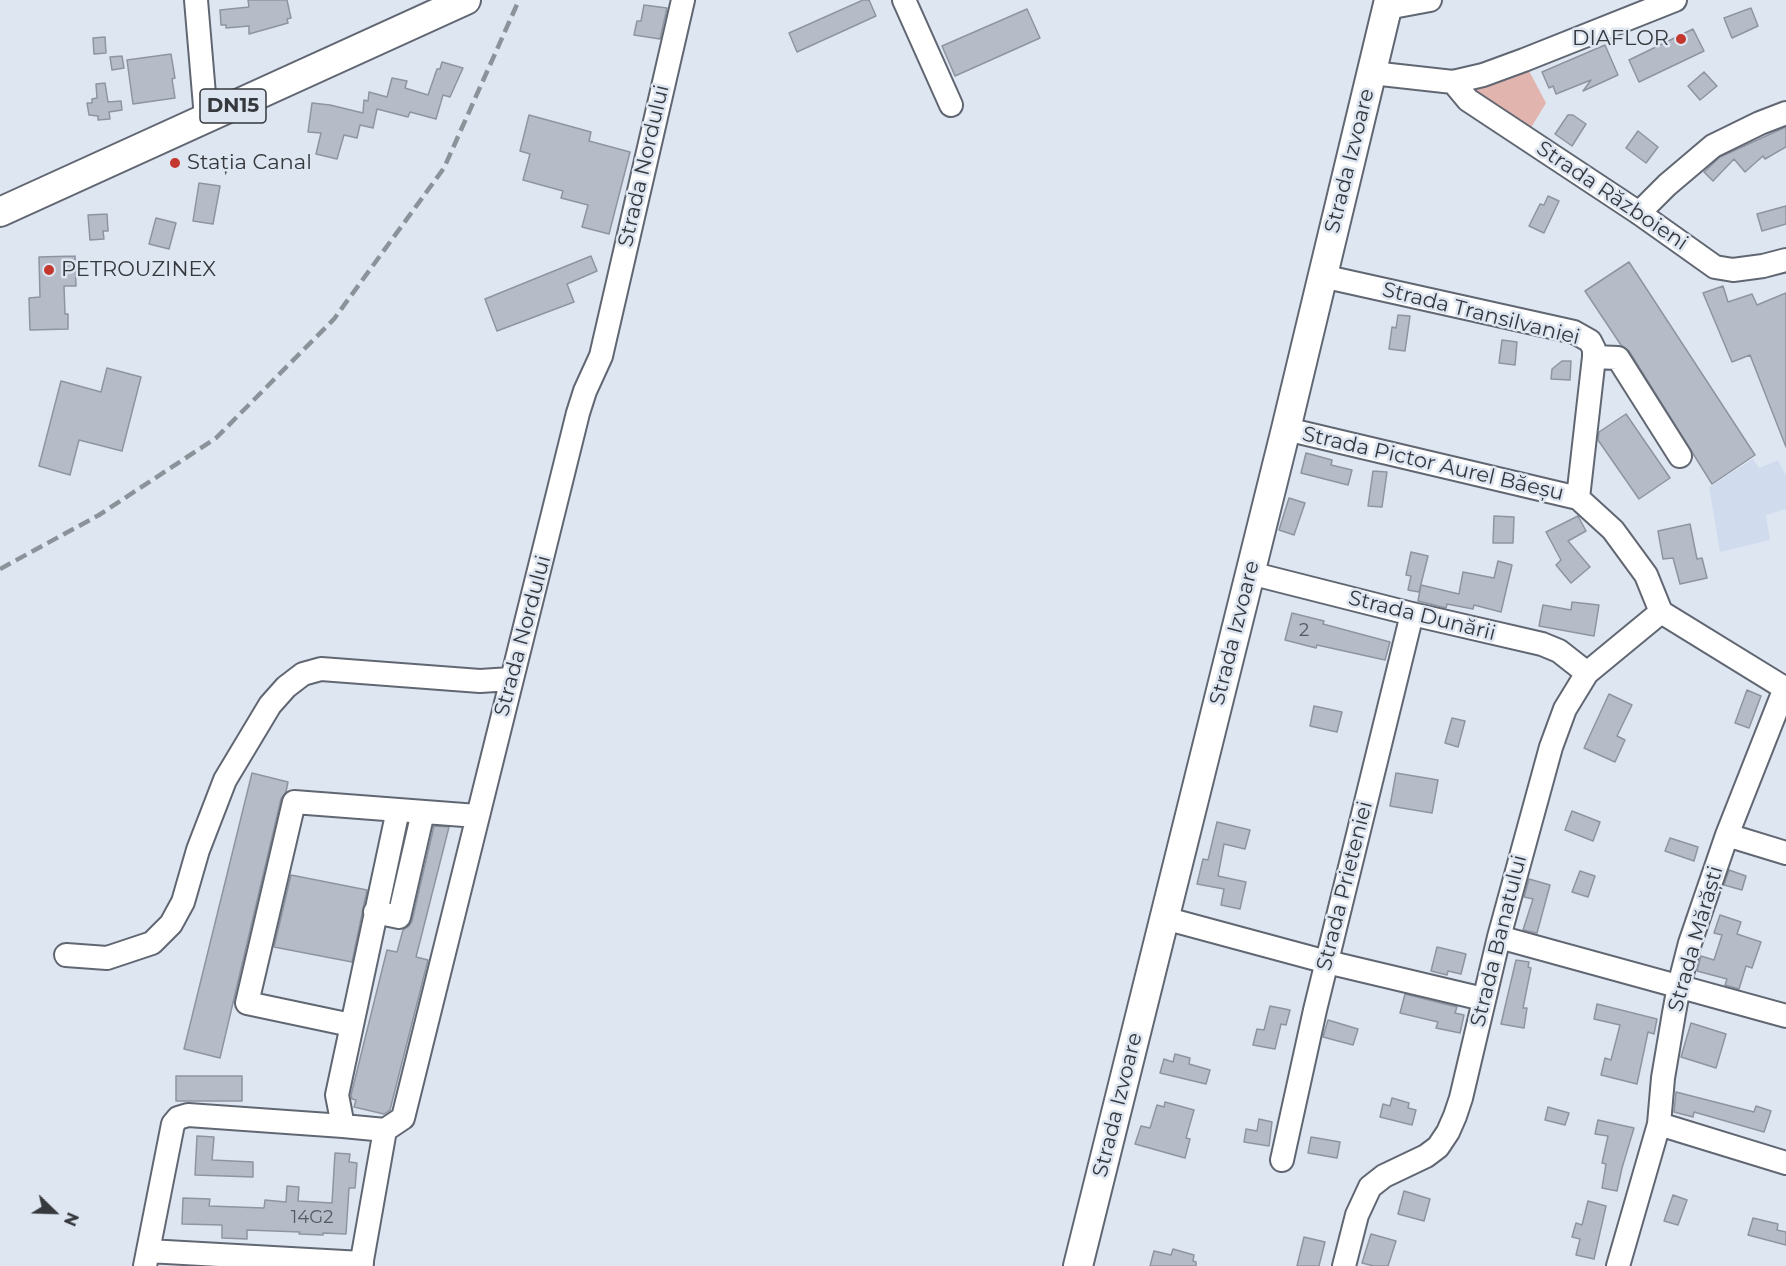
<!DOCTYPE html>
<meta charset="utf-8">
<style>
body{margin:0}
#map{position:relative;width:1786px;height:1266px;overflow:hidden;background:#dee6f1;font-family:Montserrat,sans-serif}
canvas{display:block}
.north{position:absolute;left:24px;top:1182px;width:60px;height:60px;-webkit-text-stroke:4px #dee6f1;paint-order:stroke;rotate:113deg;font-size:16px;font-weight:700;line-height:24px;text-align:center;color:#35383d}
.north::after{content:'';display:block;margin:auto;width:21px;height:27px;background:#35383d;clip-path:polygon(50% 0,100% 100%,50% 72%,0 100%)}
</style>
<div id="map">
<canvas width="1786" height="1266"></canvas>
<div class="north">N</div>
</div>
<script>
const context = document.querySelector('canvas').getContext('2d');
context.lineJoin = 'round';
function fillPath(path, color) { context.fillStyle = color; context.fill(path, 'evenodd'); }
const shape = rows => new Path2D(rows.map(r => 'M' + r).join(''));
function strokePath(path, color, width, dash) { context.strokeStyle = color; context.lineWidth = width; context.lineCap = dash ? 'butt' : 'round'; context.setLineDash(dash || []); context.stroke(path); }
function write(font, color, halo, rows, align = 'center') {
  context.font = font + ' Montserrat,sans-serif'; context.lineWidth = 5; context.setLineDash([]); context.textBaseline = 'middle'; context.strokeStyle = halo; context.fillStyle = color; for (const [text, x, y, turn = 0] of rows) {
    context.save(); context.translate(x, y); context.rotate((+turn || 0) * Math.PI / 180); context.textAlign = isNaN(turn) ? turn : align; if (halo) context.strokeText(text, 0, 0); context.fillText(text, 0, 0); context.restore();
  }
}
fillPath(shape([
 [1753,459,1759,468,1778,460,1786,476,1786,509,1766,515,1770,540,1720,552,1709,487]
]), '#d0dcee');
fillPath(shape([
 [1528,69,1546,103,1529,131,1474,94,1475,89]
]), '#e1b4ae');
const building = shape([
 [248,0,287,0,291,18,287,19,288,23,249,34,249,26,226,28,226,25,221,25,220,10,249,7,248,0],
 [863,0,869,0,876,16,797,52,789,33,863,0],
 [644,5,667,8,660,39,634,35,637,21,641,21,644,5],
 [1751,8,1758,26,1732,38,1724,18,1751,8],
 [1027,9,1040,38,955,76,942,46,1027,9],
 [1693,29,1704,51,1639,82,1629,60,1693,29],
 [105,37,106,53,94,54,93,38,105,37],
 [1605,45,1618,75,1583,91,1591,80,1556,94,1553,86,1549,88,1542,72,1605,45],
 [171,54,175,78,172,79,175,98,133,104,127,60,171,54],
 [122,56,124,68,112,70,110,57,122,56],
 [442,62,463,68,450,97,443,95,436,119,410,112,408,117,377,109,373,128,360,125,357,138,344,135,337,159,316,154,321,133,308,132,312,103,330,105,363,113,364,100,368,101,369,92,387,97,392,78,407,81,405,88,428,95,437,69,440,69,442,62],
 [1704,72,1717,86,1700,100,1688,86,1704,72],
 [105,83,108,102,121,101,122,110,109,112,110,119,98,120,98,116,89,115,87,103,92,103,92,99,97,98,96,84,105,83],
 [529,115,591,132,589,141,630,152,609,234,582,227,588,205,561,198,563,191,523,180,530,154,520,151,529,115],
 [1568,115,1573,115,1586,124,1572,146,1555,134,1568,115],
 [1786,127,1786,147,1765,159,1763,156,1745,172,1734,159,1713,181,1704,172,1720,157,1786,127],
 [1638,131,1658,147,1646,163,1626,148,1638,131],
 [199,183,220,186,213,224,193,221,199,183],
 [1548,196,1559,201,1544,233,1529,226,1540,204,1544,205,1548,196],
 [1786,206,1786,224,1762,231,1757,214,1786,206],
 [107,214,108,231,103,231,104,239,90,240,88,215,107,214],
 [156,218,176,223,169,249,149,244,156,218],
 [75,256,76,286,64,286,65,314,68,314,68,329,30,330,29,298,40,297,39,257,75,256],
 [591,256,597,271,567,284,574,302,497,331,485,299,591,256],
 [1629,262,1755,455,1712,484,1629,351,1621,345,1585,291,1629,262],
 [1723,286,1728,302,1752,294,1757,305,1786,293,1786,447,1750,355,1732,362,1703,293,1723,286],
 [1398,315,1410,316,1405,351,1389,349,1392,327,1396,328,1398,315],
 [1502,340,1517,342,1515,365,1499,363,1502,340],
 [1562,361,1571,361,1570,380,1551,379,1552,369,1562,361],
 [107,368,141,377,122,451,79,440,70,475,39,466,61,381,101,392,107,368],
 [1626,414,1670,478,1639,499,1598,440,1599,432,1626,414],
 [1306,453,1332,460,1331,465,1352,470,1348,485,1301,473,1306,453],
 [1373,471,1387,472,1382,507,1368,506,1373,471],
 [1289,498,1305,503,1294,535,1279,530,1289,498],
 [1494,516,1514,517,1513,543,1493,543,1494,516],
 [1578,516,1586,531,1568,541,1590,567,1571,583,1556,565,1561,560,1546,532,1578,516],
 [1690,524,1697,559,1702,558,1707,578,1680,584,1673,558,1663,559,1658,531,1690,524],
 [1411,552,1428,556,1419,592,1408,590,1411,576,1406,575,1411,552],
 [1498,561,1512,565,1501,612,1474,605,1473,609,1447,604,1446,608,1418,601,1421,585,1459,594,1463,572,1494,578,1498,561],
 [1572,602,1599,605,1594,636,1539,626,1543,605,1571,610,1572,602],
 [1292,613,1324,621,1323,624,1390,642,1385,660,1317,645,1316,648,1285,640,1292,613],
 [1747,690,1761,696,1749,728,1735,723,1747,690],
 [1609,694,1632,705,1617,736,1625,740,1615,762,1584,748,1609,694],
 [1314,706,1342,712,1337,732,1310,726,1314,706],
 [1452,718,1465,721,1458,747,1445,743,1452,718],
 [252,773,288,782,286,792,281,799,220,1058,184,1049,252,773],
 [1396,773,1438,780,1432,813,1390,806,1396,773],
 [1572,811,1600,822,1593,841,1565,830,1572,811],
 [1217,822,1250,830,1245,849,1224,844,1218,876,1246,882,1240,909,1221,905,1224,889,1197,884,1203,859,1208,860,1217,822],
 [434,826,449,827,416,957,428,960,390,1110,384,1114,354,1107,356,1100,352,1099,351,1095,387,950,397,952,403,930,409,926,412,921,434,826],
 [1670,838,1698,847,1694,861,1665,851,1670,838],
 [1729,870,1746,876,1742,890,1724,885,1729,870],
 [1580,871,1595,876,1588,897,1572,892,1580,871],
 [291,875,367,890,352,962,274,947,291,875],
 [1529,879,1550,885,1537,933,1523,930,1533,899,1524,897,1529,879],
 [1720,915,1741,922,1737,934,1761,942,1752,968,1746,966,1739,989,1725,985,1727,979,1697,971,1701,956,1714,960,1722,935,1714,933,1720,915],
 [1437,947,1466,954,1461,974,1448,971,1447,975,1431,971,1437,947],
 [1516,960,1529,962,1528,967,1531,968,1523,1008,1527,1008,1524,1028,1501,1024,1516,960],
 [1405,994,1457,1007,1455,1013,1464,1015,1460,1033,1436,1028,1438,1022,1400,1013,1405,994],
 [1597,1004,1657,1019,1654,1034,1648,1032,1637,1084,1601,1075,1605,1058,1611,1060,1620,1025,1594,1019,1597,1004],
 [1270,1006,1290,1010,1286,1025,1281,1024,1275,1049,1253,1045,1257,1029,1264,1030,1270,1006],
 [1328,1020,1358,1029,1353,1045,1323,1037,1328,1020],
 [1691,1023,1726,1034,1716,1068,1681,1057,1691,1023],
 [1175,1054,1190,1058,1189,1064,1210,1070,1206,1084,1160,1073,1164,1059,1173,1062,1175,1054],
 [176,1076,242,1076,242,1101,176,1101,176,1076],
 [1676,1092,1754,1112,1756,1106,1771,1111,1764,1132,1694,1112,1693,1117,1674,1112,1676,1092],
 [1392,1098,1409,1103,1408,1108,1416,1110,1412,1125,1380,1117,1383,1104,1390,1106,1392,1098],
 [1165,1102,1194,1110,1186,1138,1190,1139,1185,1158,1135,1144,1141,1126,1150,1128,1157,1105,1164,1107,1165,1102],
 [1548,1107,1569,1113,1565,1125,1545,1120,1548,1107],
 [1259,1119,1272,1122,1269,1146,1244,1142,1246,1129,1257,1131,1259,1119],
 [1598,1120,1634,1128,1622,1168,1617,1191,1602,1188,1606,1164,1602,1163,1608,1136,1595,1134,1598,1120],
 [197,1136,214,1137,212,1160,253,1162,253,1177,195,1175,197,1136],
 [1311,1137,1340,1142,1337,1158,1308,1153,1311,1137],
 [335,1153,350,1154,349,1162,357,1163,355,1188,349,1188,346,1234,323,1233,323,1235,299,1234,300,1232,247,1230,247,1239,222,1238,222,1225,182,1224,183,1198,210,1199,209,1206,264,1208,265,1200,286,1202,287,1186,299,1187,298,1201,332,1203,335,1153],
 [1404,1191,1430,1199,1424,1221,1398,1214,1404,1191],
 [1673,1195,1687,1200,1678,1225,1664,1221,1673,1195],
 [1588,1201,1606,1206,1594,1259,1576,1255,1580,1239,1572,1237,1576,1223,1582,1225,1588,1201],
 [1753,1218,1778,1224,1777,1230,1786,1232,1786,1245,1748,1235,1753,1218],
 [1371,1234,1396,1241,1388,1266,1374,1266,1362,1263,1371,1234],
 [1304,1237,1325,1242,1319,1266,1297,1266,1304,1237],
 [1173,1249,1194,1255,1193,1261,1196,1262,1196,1266,1150,1266,1154,1251,1171,1255,1173,1249]
]);
fillPath(building, '#b5bcc8');
strokePath(building, '#8e95a0', 1.5);
const minor = shape([
 [196,0,206,118],
 [904,0,951,105],
 [1387,8,1430,0],
 [1372,73,1453,82,1483,75,1524,60,1675,0],
 [1453,82,1468,100,1639,213,1715,267,1733,270,1763,266,1786,260],
 [1639,213,1667,185,1713,146,1760,123,1786,113],
 [1322,276,1574,332,1590,341,1594,349,1594,357,1578,498],
 [1594,357,1618,358,1680,456],
 [1286,429,1578,498,1613,530,1646,575,1661,612,1786,689],
 [1250,573,1412,614,1542,644,1559,651,1587,673],
 [1727,835,1786,853],
 [375,912,399,917,423,812],
 [1164,918,1327,962,1483,999],
 [1499,937,1786,1016],
 [66,955,107,958,152,943,171,924,183,902,198,850,225,780,270,705,286,687,303,674,321,669,480,681,511,679],
 [351,1025,247,1003,294,802,477,816],
 [1659,1124,1786,1163],
 [385,1130,343,1126,337,1095,398,810],
 [1282,1160,1315,1010,1412,614],
 [148,1251,362,1263],
 [145,1266,173,1124,178,1118,188,1115,343,1126],
 [361,1266,385,1130,403,1118,578,413,585,391,601,356,683,0],
 [1344,1266,1357,1215,1370,1187,1384,1176,1426,1156,1438,1147,1448,1132,1455,1116,1461,1098,1499,937,1551,747,1565,709,1587,673,1661,612],
 [1618,1266,1659,1124,1663,1078,1674,1013,1679,986,1690,943,1727,835,1785,688]
]);
const major = shape([
 [0,212,466,0],
 [1078,1266,1286,429,1389,0]
]);
strokePath(minor, '#616772', 26);
strokePath(major, '#616772', 32);
strokePath(minor, '#fff', 22);
strokePath(major, '#fff', 28);
strokePath(shape([
 [0,569,99,515,216,438,334,319,444,168,519,0]
]), '#8c929a', 4.5, [12, 6]);
for (const [x, y, r, color] of [
 [1681,39,6,"#c4372f"],
 [175,163,6,"#c4372f"],
 [49,270,6,"#c4372f"]
]) { const dot = new Path2D(); dot.arc(x, y, r, 0, 2 * Math.PI); context.fillStyle = color; context.fill(dot); strokePath(dot, '#dee6f1', 2); }
write('18px', '#555960', null, [
 ["2",1304,631],
 ["14G2",312,1218]
]);
for (const [x, y, w] of [
 [233,106,66]
]) { const box = new Path2D(); box.roundRect(x - w / 2, y - 17, w, 34, 4.5); context.fillStyle = '#dee6f1'; context.fill(box); strokePath(box, '#35383d', 1.5); }
write('bold 20px', '#35383d', null, [
 ["DN15",233,106]
]);
write('21px', '#35383d', '#dee6f1', [
 ["DIAFLOR",1669,39,"right"],
 ["Stația Canal",187,163],
 ["PETROUZINEX",61,270]
], 'left');
write('21px', '#35383d', '#dee6f1', [
 ["Strada Izvoare",1350,161,-76],
 ["Strada Nordului",644,166,-77],
 ["Strada Războieni",1612,196,34],
 ["Strada Transilvaniei",1481,314,14],
 ["Strada Pictor Aurel Băeșu",1433,464,13],
 ["Strada Dunării",1422,616,14],
 ["Strada Izvoare",1235,633,-76],
 ["Strada Nordului",523,636,-75],
 ["Strada Prieteniei",1345,886,-76],
 ["Strada Mărăști",1696,939,-74],
 ["Strada Banatului",1499,941,-76],
 ["Strada Izvoare",1118,1105,-76]
]);
</script>
